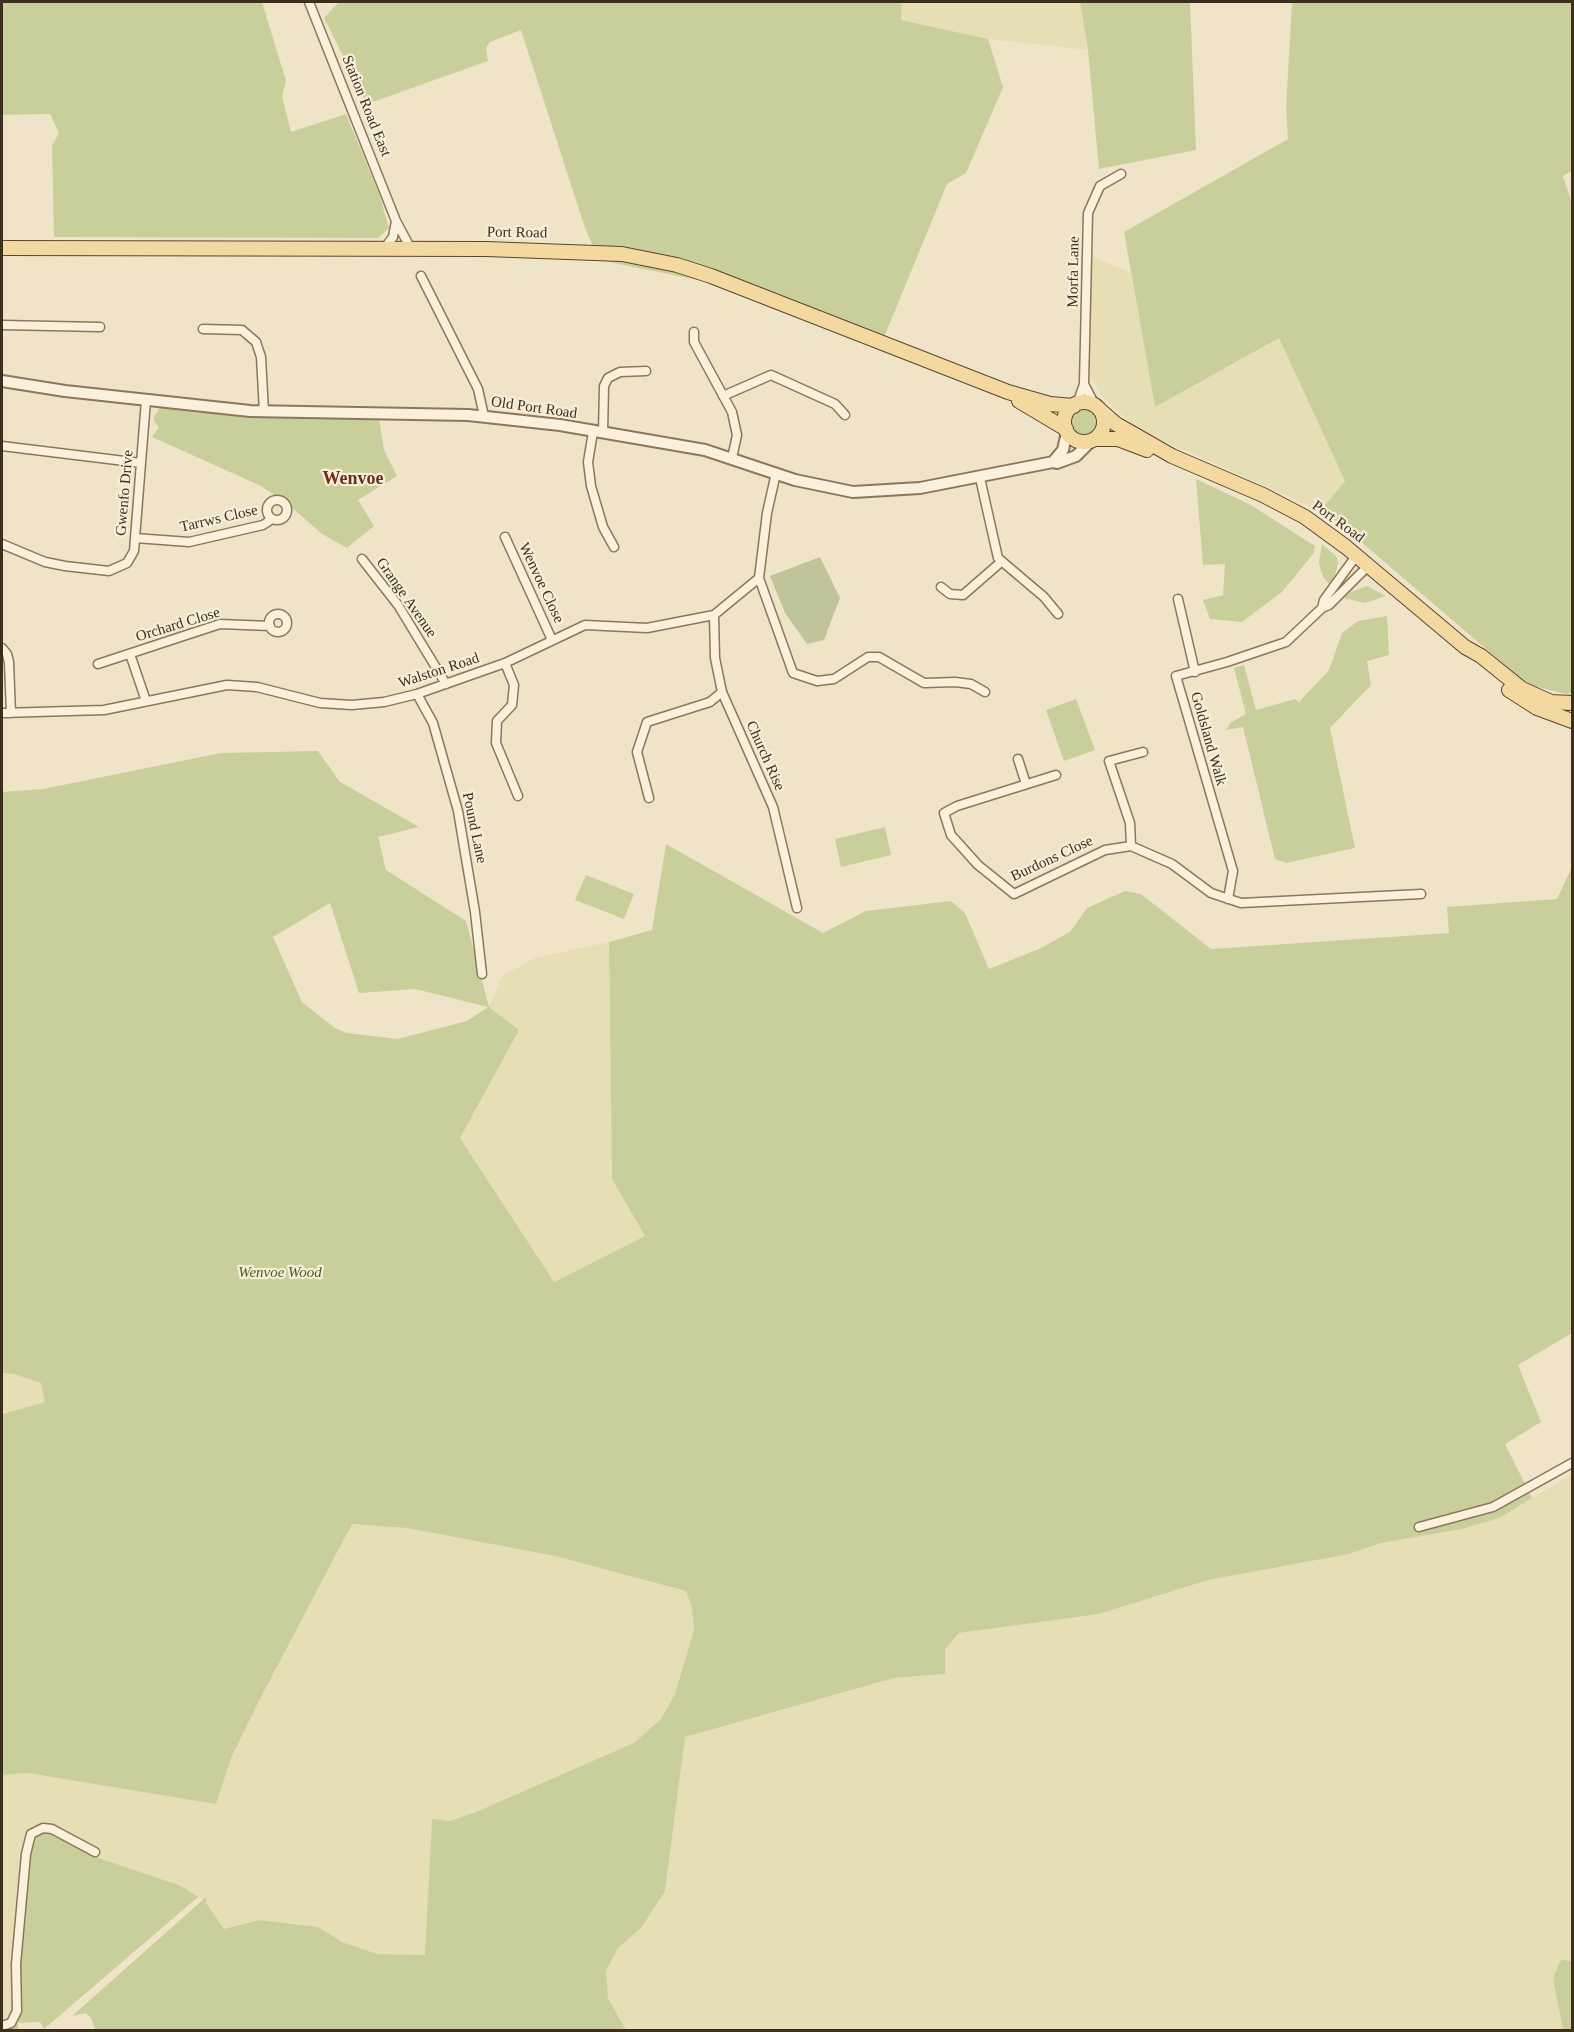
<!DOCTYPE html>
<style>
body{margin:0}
#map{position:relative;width:1574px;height:2032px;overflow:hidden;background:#f0e4c8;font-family:Georgia,serif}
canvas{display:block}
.frame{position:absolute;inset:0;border:3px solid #3d2e20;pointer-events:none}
</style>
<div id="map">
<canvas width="1574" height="2032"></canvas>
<div class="frame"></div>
</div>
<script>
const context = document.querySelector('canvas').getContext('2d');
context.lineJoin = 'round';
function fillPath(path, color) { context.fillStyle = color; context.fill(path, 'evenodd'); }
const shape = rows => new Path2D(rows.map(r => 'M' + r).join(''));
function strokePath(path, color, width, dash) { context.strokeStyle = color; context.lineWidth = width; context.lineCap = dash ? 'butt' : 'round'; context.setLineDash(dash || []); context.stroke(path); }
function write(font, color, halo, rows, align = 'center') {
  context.font = font + ' Georgia,serif'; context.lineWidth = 4.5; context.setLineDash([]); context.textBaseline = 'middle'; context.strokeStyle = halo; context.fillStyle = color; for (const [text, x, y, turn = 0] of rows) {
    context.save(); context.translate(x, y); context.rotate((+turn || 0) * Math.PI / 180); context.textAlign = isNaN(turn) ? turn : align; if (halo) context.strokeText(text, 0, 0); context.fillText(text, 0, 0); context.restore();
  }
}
fillPath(shape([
 [902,2,1080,2,1088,50,988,39,901,20],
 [1091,256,1131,273,1155,407,1279,338,1345,481,1320,511,1138,429,1104,399,1090,376],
 [609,942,612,1178,645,1236,553,1282,460,1138,519,1030,489,1007,502,976,535,958],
 [2,1373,14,1374,41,1383,46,1402,2,1413],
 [1572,1474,1572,1962,1561,1959,1553,1978,1563,2030,626,2030,608,1998,606,1971,618,1948,641,1928,665,1891,684,1737,894,1678,945,1674,945,1649,959,1633,1099,1614,1208,1580,1349,1554,1381,1543,1462,1529,1499,1518],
 [352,1524,407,1528,555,1556,686,1591,692,1607,694,1631,675,1694,661,1719,634,1744,476,1812,450,1821,432,1819,426,1955,377,1954,342,1942,318,1927,260,1920,224,1930,206,1903,205,1898,203,1900,181,1886,99,1858,79,1847,21,1875,12,1980,15,2008,12,2018,2,2024,2,1775,28,1773,216,1803,231,1758,260,1699]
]), '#e6deb5');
fillPath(shape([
 [2,2,262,2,286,81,282,96,291,132,346,114,379,194,389,228,378,238,54,237,52,146,59,133,50,114,2,115],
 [339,2,902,2,901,20,988,39,1003,87,966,173,947,184,880,347,723,285,599,260,585,228,521,30,490,42,486,48,488,61,367,104,324,18],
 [1080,2,1190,2,1196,150,1099,169,1088,50],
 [1292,2,1572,2,1572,171,1563,176,1572,203,1572,693,1566,694,1534,686,1520,678,1339,523,1320,511,1345,481,1279,338,1155,407,1124,232,1288,139,1286,107],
 [161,407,228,415,379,419,384,450,397,476,358,500,374,526,347,548,322,534,290,506,261,486,152,437,159,427,154,421,154,416],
 '1070 422a13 13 0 1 1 26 0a13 13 0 1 1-26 0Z',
 [1196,479,1251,505,1315,546,1313,554,1282,592,1242,622,1210,619,1203,600,1223,595,1225,564,1203,565],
 [1322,544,1336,556,1338,563,1335,576,1329,584,1323,577,1319,563],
 [1367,586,1386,596,1365,603,1344,598,1351,592],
 [1387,616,1389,655,1367,661,1371,685,1330,728,1355,848,1286,863,1275,859,1243,727,1226,730,1230,723,1246,714,1234,668,1244,665,1256,710,1295,699,1299,702,1329,670,1342,633,1358,621],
 [1076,699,1095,750,1064,761,1046,710],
 [318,751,340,782,419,827,378,837,386,870,466,921,489,1007,519,1030,460,1138,554,1282,645,1236,612,1179,609,942,652,930,666,844,823,933,866,911,951,901,965,913,989,969,1039,949,1070,932,1087,908,1125,891,1141,894,1211,949,1449,933,1447,907,1557,899,1572,867,1572,1333,1518,1365,1541,1422,1505,1444,1532,1498,1499,1518,1462,1529,1381,1543,1349,1554,1208,1580,1099,1614,959,1633,945,1649,945,1674,894,1678,685,1737,665,1891,641,1928,618,1948,606,1971,608,1998,626,2030,95,2030,91,2018,86,2013,72,2016,206,1897,206,1903,224,1929,260,1920,318,1927,342,1942,377,1954,425,1955,432,1819,450,1821,476,1812,634,1743,661,1719,675,1694,694,1630,692,1607,686,1591,555,1556,407,1528,352,1524,260,1699,231,1758,216,1804,28,1773,2,1775,2,1414,45,1402,41,1383,14,1374,2,1373,2,792,43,789,221,753],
 [330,903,359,993,415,989,488,1007,467,1021,398,1039,347,1033,335,1028,302,1002,273,937],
 [885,827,891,855,841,867,835,839],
 [586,875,634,894,624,919,575,900],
 [46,1830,99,1858,181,1886,198,1897,44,2029,40,2022,18,2023,18,2030,2,2030,2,2028,18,2023,20,2010,17,1975,30,1841,36,1833],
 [1561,1959,1572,1962,1572,2030,1563,2030,1553,1978]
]), '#c9cf9b');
fillPath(shape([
 [820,557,840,598,824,640,807,644,785,613,770,576]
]), '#bfc49a');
const minor = shape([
 [309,2,396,221,411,249],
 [384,249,393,237,396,221],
 [421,276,478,389,484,416],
 [2,325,100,327],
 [203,329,242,330,256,342,261,357,264,412],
 [694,332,694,342,732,412,737,435,732,458],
 [1084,384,1096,407],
 [723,396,771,375,835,404,845,415],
 [1077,404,1084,384,1088,213,1100,186,1121,174],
 [593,432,588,462,591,486,603,527,614,547],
 [603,433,604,386,608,378,620,372,646,371],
 [2,446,141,463],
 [980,478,998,558,1044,597,1058,614],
 '267 510a10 10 0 1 1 20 0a10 10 0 1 1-20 0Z',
 [505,537,552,640],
 [135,538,189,542,263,525,272,519],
 [2,544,45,562,65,566,109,571,127,563,134,551,146,400],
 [362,559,398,605,446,684],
 [759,578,793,673,817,681,834,679,868,657,879,657,924,683,955,682,971,684,985,692],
 [941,587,950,594,963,595,1001,562],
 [1178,599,1195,672],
 [1322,608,1329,605,1368,566],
 '269 623a9 9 0 1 1 18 0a9 9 0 1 1-18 0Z',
 [714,615,715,658,722,692,773,807,797,908],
 [2,648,7,654,9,662,11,713],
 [130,654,146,701],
 [505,663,514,685,512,705,497,721,496,743,518,796],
 [98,664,220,624,270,626],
 [417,694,433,723,458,811,475,912,482,974],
 [2,713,104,710,227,685,257,687,320,703,352,705,384,702,417,694,505,663,585,625,647,628,714,615,759,578,767,513,776,473],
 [1018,759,1026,784],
 [1056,775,957,806,944,813,951,835,978,865,1014,894,1105,850,1131,846,1172,864,1211,893,1241,903,1421,894],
 [649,798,637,752,647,722,710,702,722,692],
 [1131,846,1130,823,1109,761,1143,752],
 [1228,899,1233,871,1176,676,1227,662,1286,642,1322,608,1324,600,1356,556],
 [1419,1527,1493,1507,1572,1463],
 [2,2026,11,2023,17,2011,16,1964,26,1854,31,1834,43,1828,52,1829,95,1852]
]);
const tertiary = shape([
 [2,381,65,391,250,411,468,415,560,425,705,450,795,480,853,492,920,488,1053,462,1057,463,1076,456,1090,442],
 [1053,462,1063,450,1067,432]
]);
const primary = shape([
 [2,248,486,249,622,254,677,265,711,276,1008,392,1050,404,1074,406],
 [1019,401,1066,429],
 '1064 422a20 20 0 1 1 40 0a20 20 0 1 1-40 0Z',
 [1100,410,1116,424,1172,456,1263,495,1305,517,1346,547,1465,647,1481,656,1522,689,1551,702,1572,703],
 [1096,439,1118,439,1147,450],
 [1509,690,1537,708,1572,721]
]);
strokePath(minor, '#8d765c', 11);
strokePath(tertiary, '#8d765c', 14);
strokePath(primary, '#5b4430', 16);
strokePath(minor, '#faf1dc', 8);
strokePath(tertiary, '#faf1dc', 10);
strokePath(primary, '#f3d9a0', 14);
write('15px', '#3d2e20', '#f7eed8', [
 ["Station Road East",366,106,68],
 ["Port Road",517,233,1],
 ["Morfa Lane",1074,272,-89],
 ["Old Port Road",534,408,8],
 ["Gwenfo Drive",125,493,-85],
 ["Tarrws Close",219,519,-13],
 ["Port Road",1338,522,36],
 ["Wenvoe Close",541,583,65],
 ["Grange Avenue",406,598,55],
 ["Orchard Close",178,625,-17],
 ["Walston Road",439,671,-18],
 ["Goldsland Walk",1208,739,74],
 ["Church Rise",765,756,66],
 ["Pound Lane",474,828,78],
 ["Burdons Close",1052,859,-25]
]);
write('italic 15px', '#4d5a26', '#f7eed8', [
 ["Wenvoe Wood",280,1273]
]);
write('bold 18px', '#6b2e1e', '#f7eed8', [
 ["Wenvoe",353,479]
]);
</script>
